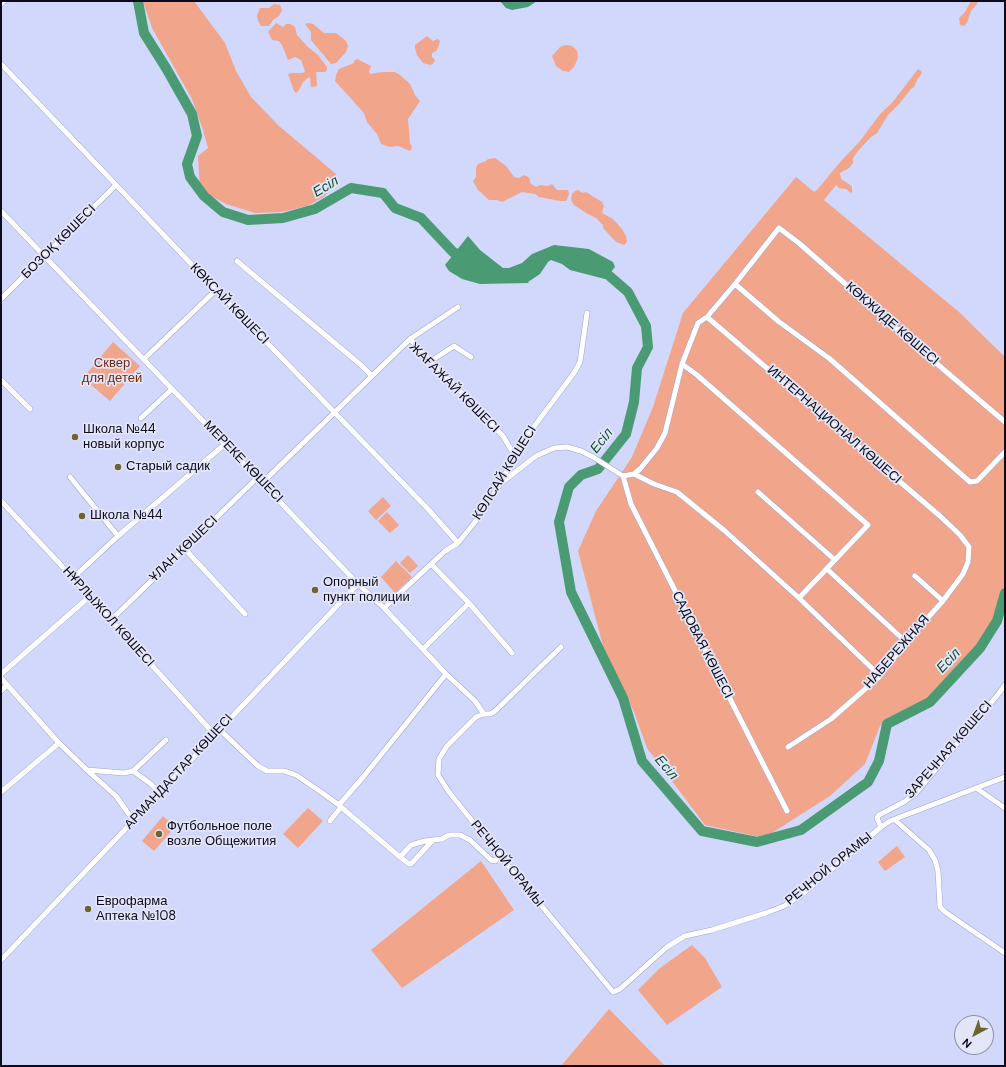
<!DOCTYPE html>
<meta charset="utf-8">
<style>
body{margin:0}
#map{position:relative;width:1006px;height:1067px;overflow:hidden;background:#d2d7fc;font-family:"DM Sans",sans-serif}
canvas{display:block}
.frame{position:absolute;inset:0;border:2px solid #0b0b1b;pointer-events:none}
.north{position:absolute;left:954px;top:1015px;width:40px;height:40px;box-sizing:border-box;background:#e3e5f8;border:1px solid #8d8ea0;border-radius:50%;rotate:221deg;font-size:11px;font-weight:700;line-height:16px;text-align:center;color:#0b0b1b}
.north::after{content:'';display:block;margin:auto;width:14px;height:18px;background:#6d6430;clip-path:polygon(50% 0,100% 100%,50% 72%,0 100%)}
</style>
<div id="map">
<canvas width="1006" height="1067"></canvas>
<div class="frame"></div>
<div class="north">N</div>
</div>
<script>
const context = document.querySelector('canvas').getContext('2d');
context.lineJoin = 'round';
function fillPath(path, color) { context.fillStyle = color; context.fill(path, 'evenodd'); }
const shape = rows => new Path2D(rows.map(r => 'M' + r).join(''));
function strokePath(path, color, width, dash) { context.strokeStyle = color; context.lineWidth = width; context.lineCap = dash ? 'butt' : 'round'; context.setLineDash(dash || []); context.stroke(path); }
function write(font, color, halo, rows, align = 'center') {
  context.font = font + ' "DM Sans",sans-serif'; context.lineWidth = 3.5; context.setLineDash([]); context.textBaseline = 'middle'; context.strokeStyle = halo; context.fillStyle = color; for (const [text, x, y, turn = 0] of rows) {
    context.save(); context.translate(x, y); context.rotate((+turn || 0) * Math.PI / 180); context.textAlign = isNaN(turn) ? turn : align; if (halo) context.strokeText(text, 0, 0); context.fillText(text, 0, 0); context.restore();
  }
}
fillPath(shape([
 [143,1,194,1,225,43,236,71,251,97,279,126,336,174,334,184,324,197,307,206,282,212,255,213,226,204,200,190,198,156,208,148,203,130,192,99,152,28],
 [971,1,978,1,977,4,971,11,967,23,964,26,960,25,959,18,965,12],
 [274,4,280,5,282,10,279,16,273,20,269,26,261,26,258,21,257,16,260,8,269,8],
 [276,23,283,27,286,24,290,24,295,27,297,35,308,47,318,55,327,67,327,70,325,72,316,72,317,86,311,87,310,78,309,77,303,82,299,90,296,93,294,91,288,74,292,73,303,73,305,71,301,60,295,57,288,60,282,45,279,41,272,40,268,32],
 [308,23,313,24,324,33,336,33,346,41,348,46,346,52,336,63,331,64,311,40,311,32,305,24],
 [427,36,433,41,438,39,440,41,438,48,436,51,432,53,432,57,435,60,433,64,430,65,423,63,417,55,415,48,415,45],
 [566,45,572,46,577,51,578,58,574,67,569,72,563,71,556,66,552,56,560,47],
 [357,59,371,66,369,71,370,74,382,72,395,72,400,75,410,84,415,95,420,101,408,119,410,143,412,147,410,151,398,146,390,147,381,144,377,134,367,122,364,113,335,81,336,75,339,69,354,63,354,61],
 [918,69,921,71,922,73,917,80,914,87,911,89,899,104,888,115,877,133,870,138,858,151,853,158,853,163,849,168,840,173,841,179,849,184,852,187,852,192,851,193,846,189,839,188,836,185,824,200,959,312,1005,357,1005,592,991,638,930,699,880,726,865,764,830,796,764,838,705,825,647,748,634,712,603,646,578,551,596,511,632,457,653,407,683,313,796,177,814,192,817,190,841,161,860,141,881,113,892,103],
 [495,158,506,166,514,177,519,178,524,175,528,177,530,179,530,183,536,187,540,185,548,186,552,184,557,190,568,190,569,194,566,201,560,201,539,197,535,194,522,192,502,202,497,200,489,200,478,190,473,181,476,177,476,168,478,164,486,161,488,159],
 [578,190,582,193,586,192,602,202,604,206,602,213,613,219,622,229,626,236,627,242,624,245,616,242,603,228,603,225,596,218,588,214,574,205,571,200,572,194,575,191],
 [113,342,140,366,110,401,83,378],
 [383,497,391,506,376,520,368,511],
 [387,512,399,525,390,533,378,521],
 [408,555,418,566,410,573,400,563],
 [396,561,412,577,395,593,381,577],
 [308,808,323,821,298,848,283,834],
 [163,816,175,827,154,851,142,841],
 [897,846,905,857,885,871,878,862],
 [481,861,514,910,402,988,371,950],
 [692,945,705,958,722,987,667,1025,638,990,660,968],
 [609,1009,665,1066,561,1066]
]), '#f1a58b');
fillPath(shape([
 [500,1,537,1,528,7,512,10,506,8],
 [468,236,480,250,503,268,509,268,522,263,532,254,554,245,589,249,613,262,615,267,605,279,570,270,562,264,551,260,548,262,540,274,528,282,529,283,480,284,462,279,449,271,445,265]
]), '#4a9b73');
strokePath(shape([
 [138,1,144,33,166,68,192,114,197,136,187,164,190,177,204,196,223,212,248,220,283,218,315,209,351,188,383,193,395,208,421,218,453,252,466,259],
 [598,266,628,292,646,326,648,347,637,368,634,402,626,434,598,469,581,475,569,487,559,522,571,592,623,698,642,761,702,831,757,842,801,830,868,782,879,761,887,724,930,702,980,648,997,621,1005,593]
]), '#4a9b73', 10);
const minor = shape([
 [1,4,4,1],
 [1,64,216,290,428,509,458,543],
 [1,211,225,444,358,584,384,608,446,674,475,701,484,714],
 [237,261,362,366,372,376],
 [735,284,778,321,830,359,970,482,977,481,1005,452],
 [1,299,116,185],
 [707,317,940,516,960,535,969,547,968,562,963,574,942,602,906,642,880,676,831,719,788,747],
 [410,339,458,307],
 [144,359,216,290],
 [431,361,454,346,471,357],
 [682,364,697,375,868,525,799,598],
 [1,380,30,409],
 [141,418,172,389],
 [634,474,654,484,677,492,725,531,799,598,880,676],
 [623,476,631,504,787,811],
 [70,477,118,536],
 [262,483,410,339,503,436,515,456],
 [500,484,536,456,554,448,567,447,581,451,593,457,623,476,634,474,640,469,657,448,665,433,682,364,698,323,707,317,735,284,779,228,800,244,908,339,1005,422],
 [758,492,835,560],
 [1,501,73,578,214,734],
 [184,548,245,614],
 [432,565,469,603,512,653],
 [827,569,906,642],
 [915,576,943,601],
 [73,578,118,536,225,444],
 [384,608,445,551,458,543,475,522,500,484,515,456,530,432,574,373,580,362,587,313],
 [111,620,257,478],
 [561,647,494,712,490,714,484,714,476,717,447,746,439,759,438,775,449,792,501,857,613,992,620,989,667,947,685,936,712,930,766,913,784,906,800,896,881,827,890,821,1005,777],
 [423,649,469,603],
 [1,674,89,597],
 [1,678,59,743,87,770,124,773,133,771,166,740],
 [1,691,7,685],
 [219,729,258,766,267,771,284,771,296,775,321,792,339,805,341,807,400,857,411,845,425,841,442,839,449,835,460,835,470,840,491,860,495,861,501,857],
 [88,771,116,796,133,820],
 [133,771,151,784,160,793],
 [976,788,1005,808],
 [1,792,59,743],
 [339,805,364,776,446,674],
 [895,820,929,850,935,860,938,871,940,907,945,912,1005,953],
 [330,821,341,807],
 [881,827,877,818,879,815,904,802,916,793,1000,692,1005,685],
 [400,857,409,864,411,864,433,840],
 [1,960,358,584]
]);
strokePath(minor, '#9ea3d0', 6);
strokePath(minor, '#fff', 5);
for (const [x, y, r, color] of [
 [75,437,4,"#6d6430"],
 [118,467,4,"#6d6430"],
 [82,516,4,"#6d6430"],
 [315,590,4,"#6d6430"],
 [159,834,4,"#6d6430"],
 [88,909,4,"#6d6430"]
]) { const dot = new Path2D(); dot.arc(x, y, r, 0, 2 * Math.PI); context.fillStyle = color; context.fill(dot); strokePath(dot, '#e3e5f8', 1.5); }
write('13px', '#0b0b1b', '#e3e5f8', [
 ["БОЗОҚ КӨШЕСІ",59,242,-45],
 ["КӨКСАЙ КӨШЕСІ",229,304,46],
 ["КӨКЖИДЕ КӨШЕСІ",892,324,41],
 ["ЖАҒАЖАЙ КӨШЕСІ",454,388,45],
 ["ИНТЕРНАЦИОНАЛ КӨШЕСІ",834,425,41],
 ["МЕРЕКЕ КӨШЕСІ",243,462,46],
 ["КӨЛСАЙ КӨШЕСІ",505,473,-58],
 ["ҰЛАН КӨШЕСІ",184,549,-44],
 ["НҰРЛЫЖОЛ КӨШЕСІ",108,617,48],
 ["САДОВАЯ КӨШЕСІ",702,645,63],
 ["НАБЕРЕЖНАЯ",897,652,-49],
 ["ЗАРЕЧНАЯ КӨШЕСІ",949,750,-49],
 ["АРМАНДАСТАР КӨШЕСІ",179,772,-47],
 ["РЕЧНОЙ ОРАМЫ",507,864,51],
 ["РЕЧНОЙ ОРАМЫ",829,869,-39]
]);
write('13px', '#6f2b11', '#e3e5f8', [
 ["Сквер",112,364],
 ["для детей",112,379]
]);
write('13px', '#0b0b1b', '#e3e5f8', [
 ["Школа №44",83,430],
 ["новый корпус",83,445],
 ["Старый садик",126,467],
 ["Школа №44",90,516],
 ["Опорный",323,583],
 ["пункт полиции",323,598],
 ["Футбольное поле",167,827],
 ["возле Общежития",167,842],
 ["Еврофарма",96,902],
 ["Аптека №108",96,917]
], 'left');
write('italic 14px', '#0f4f33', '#e3e5f8', [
 ["Есіл",326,187,-31],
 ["Есіл",602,441,-52],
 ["Есіл",949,661,-47],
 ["Есіл",666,768,49]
]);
</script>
